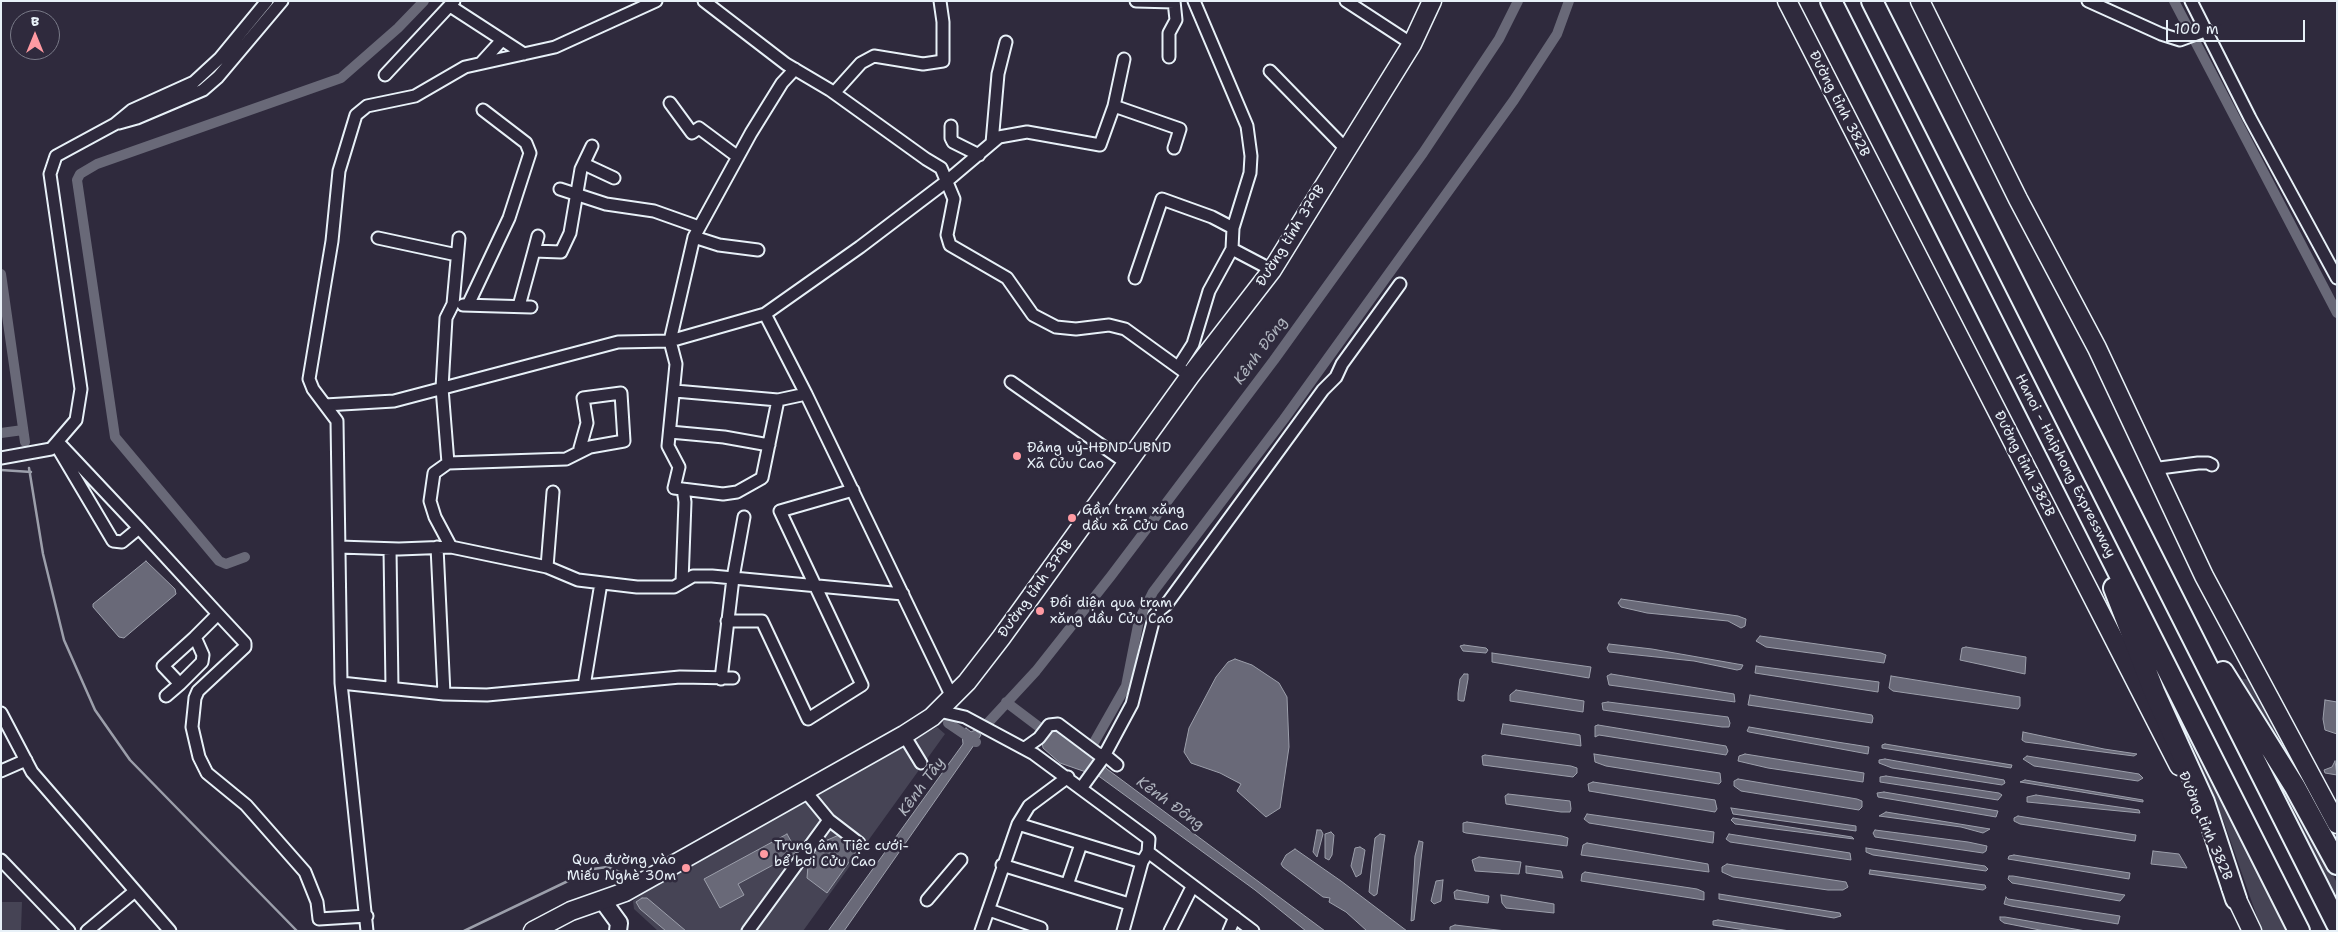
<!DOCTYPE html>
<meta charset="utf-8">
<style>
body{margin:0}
#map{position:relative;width:2338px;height:932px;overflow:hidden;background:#2f2a3d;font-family:"Shantell Sans",sans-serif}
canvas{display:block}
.frame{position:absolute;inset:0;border:2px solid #e8f1f8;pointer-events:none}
.north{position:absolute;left:10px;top:10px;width:50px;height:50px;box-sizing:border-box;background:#2f2a3d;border:1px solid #797a88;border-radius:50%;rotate:0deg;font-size:14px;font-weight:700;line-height:20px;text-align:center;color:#e8f1f8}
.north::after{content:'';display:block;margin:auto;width:18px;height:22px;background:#ff9aa2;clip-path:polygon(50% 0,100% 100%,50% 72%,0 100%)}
.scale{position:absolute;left:2166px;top:20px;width:139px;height:22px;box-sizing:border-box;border:2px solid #e8f1f8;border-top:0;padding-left:6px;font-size:15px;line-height:18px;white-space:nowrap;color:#e8f1f8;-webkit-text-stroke:4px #2f2a3d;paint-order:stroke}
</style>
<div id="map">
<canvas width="2338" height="932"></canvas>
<div class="frame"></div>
<div class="north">B</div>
<div class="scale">100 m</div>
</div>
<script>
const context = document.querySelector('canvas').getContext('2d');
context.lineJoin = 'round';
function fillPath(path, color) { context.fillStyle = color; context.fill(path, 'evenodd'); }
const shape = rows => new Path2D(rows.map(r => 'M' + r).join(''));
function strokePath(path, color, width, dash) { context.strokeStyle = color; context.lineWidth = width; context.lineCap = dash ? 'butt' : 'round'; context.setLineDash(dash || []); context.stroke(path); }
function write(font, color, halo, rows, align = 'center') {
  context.font = font + ' "Shantell Sans",sans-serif'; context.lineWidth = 5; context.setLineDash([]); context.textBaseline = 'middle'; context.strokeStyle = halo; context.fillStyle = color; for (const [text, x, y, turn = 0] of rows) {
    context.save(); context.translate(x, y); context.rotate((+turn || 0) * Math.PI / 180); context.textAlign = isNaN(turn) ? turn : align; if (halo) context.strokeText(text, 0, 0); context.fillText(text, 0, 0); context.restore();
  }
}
fillPath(shape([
 [2154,666,2164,668,2297,931,2262,931,2224,822],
 [2234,678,2254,680,2337,836,2337,851],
 [2231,703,2293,797,2333,875,2337,883,2337,914],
 [937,727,945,734,803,931,658,931,634,909,633,901,658,883],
 [1,902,22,902,21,931,1,931]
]), '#464455');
const water = shape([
 [146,561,175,589,176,594,124,638,119,637,93,607,93,604,146,561],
 [1621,599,1738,616,1746,619,1745,626,1741,628,1728,621,1647,613,1621,607,1618,603,1621,599],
 [1760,636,1881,653,1886,655,1884,663,1766,647,1756,641,1760,636],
 [1609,644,1652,649,1743,665,1741,669,1737,670,1694,661,1609,652,1607,648,1609,644],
 [1464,645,1486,648,1488,650,1486,653,1463,651,1460,646,1464,645],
 [1966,647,2026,657,2025,674,1960,660,1962,648,1966,647],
 [1492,653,1591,667,1589,678,1492,662,1492,653],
 [1235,659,1252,665,1279,683,1287,697,1289,747,1280,808,1266,817,1237,791,1241,784,1220,773,1191,763,1184,752,1189,728,1216,677,1228,662,1235,659],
 [1756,666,1879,682,1878,692,1755,673,1756,666],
 [1464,674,1468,674,1468,679,1464,701,1461,701,1458,700,1458,693,1460,679,1464,674],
 [1611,674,1734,694,1735,702,1609,685,1607,676,1611,674],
 [1891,676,2020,697,2020,706,2018,709,1893,691,1889,688,1891,676],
 [1516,690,1584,701,1583,712,1510,701,1510,695,1516,690],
 [1750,695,1872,715,1873,718,1872,723,1748,705,1750,695],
 [2325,700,2337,702,2337,734,2325,730,2323,719,2325,700],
 [1608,702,1728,717,1730,723,1729,727,1722,727,1603,710,1602,703,1608,702],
 [1503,724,1576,734,1580,735,1581,746,1501,734,1503,724],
 [1598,725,1726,746,1728,751,1726,755,1599,735,1595,737,1595,726,1598,725],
 [1049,727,1098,759,1107,769,1325,931,1306,931,1255,890,1089,769,1086,772,1060,763,1043,748,1042,741,1049,727],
 [1749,727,1837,742,1869,747,1868,754,1749,732,1747,731,1749,727],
 [966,728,971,732,975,730,981,735,844,931,828,931,963,744,962,734,966,728],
 [2023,732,2104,749,2137,754,2134,756,2025,742,2022,740,2023,732],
 [1885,744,2012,765,2011,768,1882,748,1882,745,1885,744],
 [1594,754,1720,773,1721,782,1719,784,1606,766,1595,762,1594,754],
 [1745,754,1864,773,1863,782,1768,768,1738,761,1739,756,1745,754],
 [1485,755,1571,766,1577,768,1577,773,1573,777,1490,766,1483,765,1482,756,1485,755],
 [2027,756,2139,774,2143,778,2138,781,2034,766,2023,759,2027,756],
 [1885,759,2004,780,2005,783,2002,785,1892,768,1879,763,1879,760,1885,759],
 [2335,761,2337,775,2325,773,2324,770,2332,767,2335,761],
 [1886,776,1999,793,2002,795,1998,800,1880,782,1880,777,1886,776],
 [1738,779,1857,799,1862,801,1862,807,1859,810,1741,791,1734,786,1734,781,1738,779],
 [2025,780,2143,800,2143,802,2020,782,2025,780],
 [1593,782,1715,800,1717,809,1715,812,1589,791,1588,784,1593,782],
 [1884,792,1998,811,1996,817,1878,797,1877,793,1884,792],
 [1508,794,1570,801,1571,809,1570,812,1561,812,1506,804,1505,796,1508,794],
 [2036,795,2139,810,2140,813,2027,802,2027,797,2036,795],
 [1731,808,1856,826,1856,831,1733,814,1731,808],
 [1886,812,1990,829,1983,833,1961,827,1879,816,1886,812],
 [1587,814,1714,832,1713,843,1589,823,1584,819,1587,814],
 [2018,816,2136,835,2135,841,2020,824,2014,821,2014,818,2018,816],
 [1733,818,1852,837,1854,839,1735,824,1731,820,1733,818],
 [1467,822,1562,836,1568,838,1567,846,1466,833,1463,832,1463,823,1467,822],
 [1317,830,1321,830,1323,834,1317,857,1313,852,1317,830],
 [1875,830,1968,842,1987,846,1986,851,1983,853,1875,837,1873,833,1875,830],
 [1331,832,1334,835,1332,855,1329,860,1325,858,1325,834,1331,832],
 [787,834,797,852,738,884,744,895,720,908,704,879,787,834],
 [1380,834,1385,835,1377,894,1374,896,1369,892,1372,862,1375,838,1380,834],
 [1729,834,1850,853,1851,860,1730,842,1726,839,1729,834],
 [839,835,859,848,827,893,807,878,808,866,816,849,825,841,839,835],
 [1419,841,1423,842,1414,920,1411,921,1415,856,1419,841],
 [1587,843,1708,864,1709,872,1581,855,1583,845,1587,843],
 [1360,847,1365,850,1361,874,1356,877,1351,866,1355,848,1360,847],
 [1866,848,1985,866,1988,869,1986,871,1873,855,1866,852,1866,848],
 [1295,849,1341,881,1407,931,1367,931,1346,912,1329,902,1330,898,1323,897,1283,867,1281,864,1286,855,1295,849],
 [2153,851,2179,854,2187,868,2151,864,2153,851],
 [2014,855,2130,873,2129,879,2008,859,2009,856,2014,855],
 [1479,857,1521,862,1519,874,1475,871,1472,860,1479,857],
 [1727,864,1846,882,1848,887,1843,890,1828,890,1733,877,1722,872,1722,867,1727,864],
 [1526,866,1561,871,1563,878,1526,873,1526,866],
 [1870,870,1985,885,1986,888,1983,890,1869,874,1870,870],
 [1585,872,1697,889,1704,892,1704,900,1581,881,1582,874,1585,872],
 [2009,876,2013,876,2125,895,2120,901,2012,883,2008,879,2009,876],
 [1443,880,1441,901,1434,904,1431,901,1436,881,1443,880],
 [1457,890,1489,896,1488,903,1455,899,1454,892,1457,890],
 [1719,894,1840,913,1841,916,1834,918,1719,899,1719,894],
 [1501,895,1554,904,1554,913,1506,908,1502,903,1501,895],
 [2006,897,2008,899,2120,916,2118,924,2011,906,2004,904,2006,897],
 [642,898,647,898,686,931,666,931,640,909,636,902,642,898],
 [2000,917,2005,917,2086,931,2045,931,2004,923,2000,920,2000,917],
 [1718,920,1790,931,1752,931,1713,925,1713,921,1718,920],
 [1455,925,1506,931,1450,931,1450,927,1455,925]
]);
fillPath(water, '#696978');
strokePath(water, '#9c9fab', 1);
strokePath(shape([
 [29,468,43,554,64,640,95,710,130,760,297,931],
 [1,470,31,472],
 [464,931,593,869,607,867,622,873]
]), '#9c9fab', 2.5);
strokePath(shape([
 [2174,1,2337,313],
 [1,274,25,442],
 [1,433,23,430],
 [245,557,226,564,219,561,115,437,77,180,80,174,97,164,341,78,398,28,424,1],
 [1006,702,1051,736],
 [952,719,948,723,976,742],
 [986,725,1036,671,1111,576,1274,360,1423,153,1499,39,1518,1],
 [1092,746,1126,686,1139,620,1153,592,1284,419,1514,100,1557,34,1569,1]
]), '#696978', 10);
const street = shape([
 [704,1,786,64,830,90,926,159,941,168,954,199,947,235,950,245,1007,278,1033,315,1056,327,1076,329,1109,325,1125,329,1190,376],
 [1136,1,1174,2],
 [1194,1,1247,126,1251,156,1250,173,1233,228],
 [1346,1,1412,44],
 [2088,1,2161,34,2180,40,2207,30],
 [2191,1,2250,118,2337,278],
 [450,6,524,54],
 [1169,57,1169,33,1176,20,1174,1],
 [481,63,502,40],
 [1270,71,1346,149],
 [385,75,454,1],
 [834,93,861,63,874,56,923,64,943,61,943,22,940,1],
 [670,103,692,133,699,128,738,157],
 [1114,106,1124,59],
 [119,123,137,118,203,90,218,77,282,1],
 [951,126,951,138,953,142,979,155],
 [992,143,998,74,1006,42],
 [584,164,614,178],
 [560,189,606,204,654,211,699,227],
 [538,236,534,251,561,252,570,233,581,169,592,146],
 [694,237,719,245,758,250],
 [378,238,457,255],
 [1135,278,1162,199,1212,217,1233,228,1232,249,1272,270],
 [463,305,531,307],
 [468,305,509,218,530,153,526,143,483,110],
 [519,306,534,251],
 [765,314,806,394,952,697],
 [1179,366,1193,344,1209,291,1232,249],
 [1011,382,1128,464],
 [675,391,778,400,806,394],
 [778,400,762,478,737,492,723,494,674,488,679,467,668,446,676,364,670,341,694,237,751,133,782,83,795,69],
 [325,405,394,401,618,342,670,341,765,314,860,247,947,181,999,137,1027,132,1100,145,1114,106,1180,129,1174,148],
 [670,432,724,437,769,445],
 [1,458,51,449,76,420,81,389,50,174,56,156,115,124,132,110,194,82,220,58,267,1],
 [448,463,566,459,590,447,624,441,621,393,583,398,587,423,580,448],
 [2152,469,2198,463,2208,463,2212,465],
 [139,528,122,542,113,541,59,450,58,442,139,528,218,614,245,643,245,647,198,691,195,698,192,727,199,757,207,773,246,805,305,872,317,902,319,919,367,916],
 [339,547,399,549,451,547,547,567,578,580,637,587,674,587,693,576,712,576,903,594],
 [437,547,444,694],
 [451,547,435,517,430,501,434,473,448,463,442,388,446,318,453,304,459,238],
 [390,549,392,688],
 [547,567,553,492],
 [682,582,685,502,683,489],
 [727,621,762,621,808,719,862,685,780,511,853,490],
 [195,637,163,666,180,684,202,662,203,655,195,637,218,614],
 [721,679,733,578,744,517],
 [341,683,444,694,487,695,680,677,733,678],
 [584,686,601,583],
 [166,696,180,684],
 [939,711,965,717,1034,754,1149,839,1148,852],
 [1,713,32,772,170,931],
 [904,735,921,763],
 [1025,748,1039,738,1049,725,1058,724,1098,754,1105,755,1117,765],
 [1,771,26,760],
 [1082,787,1103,758,1132,704,1155,614,1166,605,1323,390,1336,377,1342,364,1400,284],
 [829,820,859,843],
 [1018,824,1142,862,1148,852,1253,931],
 [1,860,69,931],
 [1002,865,1129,904],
 [1067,885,1081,844],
 [927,900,961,860],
 [989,910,1041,928],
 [87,931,135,891],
 [367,931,341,683,337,421,313,389,309,379,332,241,339,171,356,115,367,106,415,96,465,67,555,47,656,1],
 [748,931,829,820,806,792],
 [981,931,1018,824,1029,806,1068,777],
 [1123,931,1142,862],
 [1170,931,1192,887],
 [1229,931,1235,917]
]);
const secondary = shape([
 [603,901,619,923,618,931]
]);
const primary = shape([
 [1787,1,2179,766],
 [1920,1,2018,199,2097,348,2204,576,2337,824],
 [2231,887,2252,931],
 [533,931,571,911,625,892,904,735,932,717,967,682,1001,638,1190,376,1272,270,1412,44,1432,1]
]);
const highway = shape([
 [1831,1,2299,931],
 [1872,1,2337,924],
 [2114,588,2155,694,2204,802,2236,899],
 [2223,672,2295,787,2337,864]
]);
strokePath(street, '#e8f1f8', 15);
strokePath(secondary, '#e8f1f8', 20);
strokePath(primary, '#e8f1f8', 21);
strokePath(highway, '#e8f1f8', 24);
strokePath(street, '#2f2a3d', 11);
strokePath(secondary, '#2f2a3d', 16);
strokePath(primary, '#2f2a3d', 18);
strokePath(highway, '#2f2a3d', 20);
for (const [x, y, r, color] of [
 [1017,456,5,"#ff9aa2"],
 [1072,518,5,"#ff9aa2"],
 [1040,611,5,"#ff9aa2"],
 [764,854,5,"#ff9aa2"],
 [686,868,5,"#ff9aa2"]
]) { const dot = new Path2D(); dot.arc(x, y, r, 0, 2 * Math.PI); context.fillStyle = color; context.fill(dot); strokePath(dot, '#2f2a3d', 2); }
write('14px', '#e8f1f8', '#2f2a3d', [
 ["Đường tỉnh 382B",1839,104,63],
 ["Đường tỉnh 379B",1291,236,-58],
 ["Đường tỉnh 382B",2024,464,63],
 ["Hanoi - Haiphong Expressway",2065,466,63],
 ["Đường tỉnh 379B",1036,589,-54],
 ["Đường tỉnh 382B",2205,826,67]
]);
write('14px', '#e8f1f8', '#2f2a3d', [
 ["Đảng uỷ-HĐND-UBND",1027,448],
 ["Xã Củu Cao",1027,464],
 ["Gần trạm xăng",1082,510],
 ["dầu xã Cửu Cao",1082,526],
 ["Đối diện qua trạm",1050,603],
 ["xăng dầu Cửu Cao",1050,619],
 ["Trung âm Tiệc cưới-",774,846],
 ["bể bơi Cửu Cao",774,862],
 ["Qua đường vào",676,860,"right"],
 ["Miếu Nghè 30m",676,876,"right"]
], 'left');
write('italic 15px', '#afb4be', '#2f2a3d', [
 ["Kênh Đông",1261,351,-54],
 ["Kênh Tây",922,787,-54],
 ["Kênh Đông",1170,804,36]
]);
</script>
